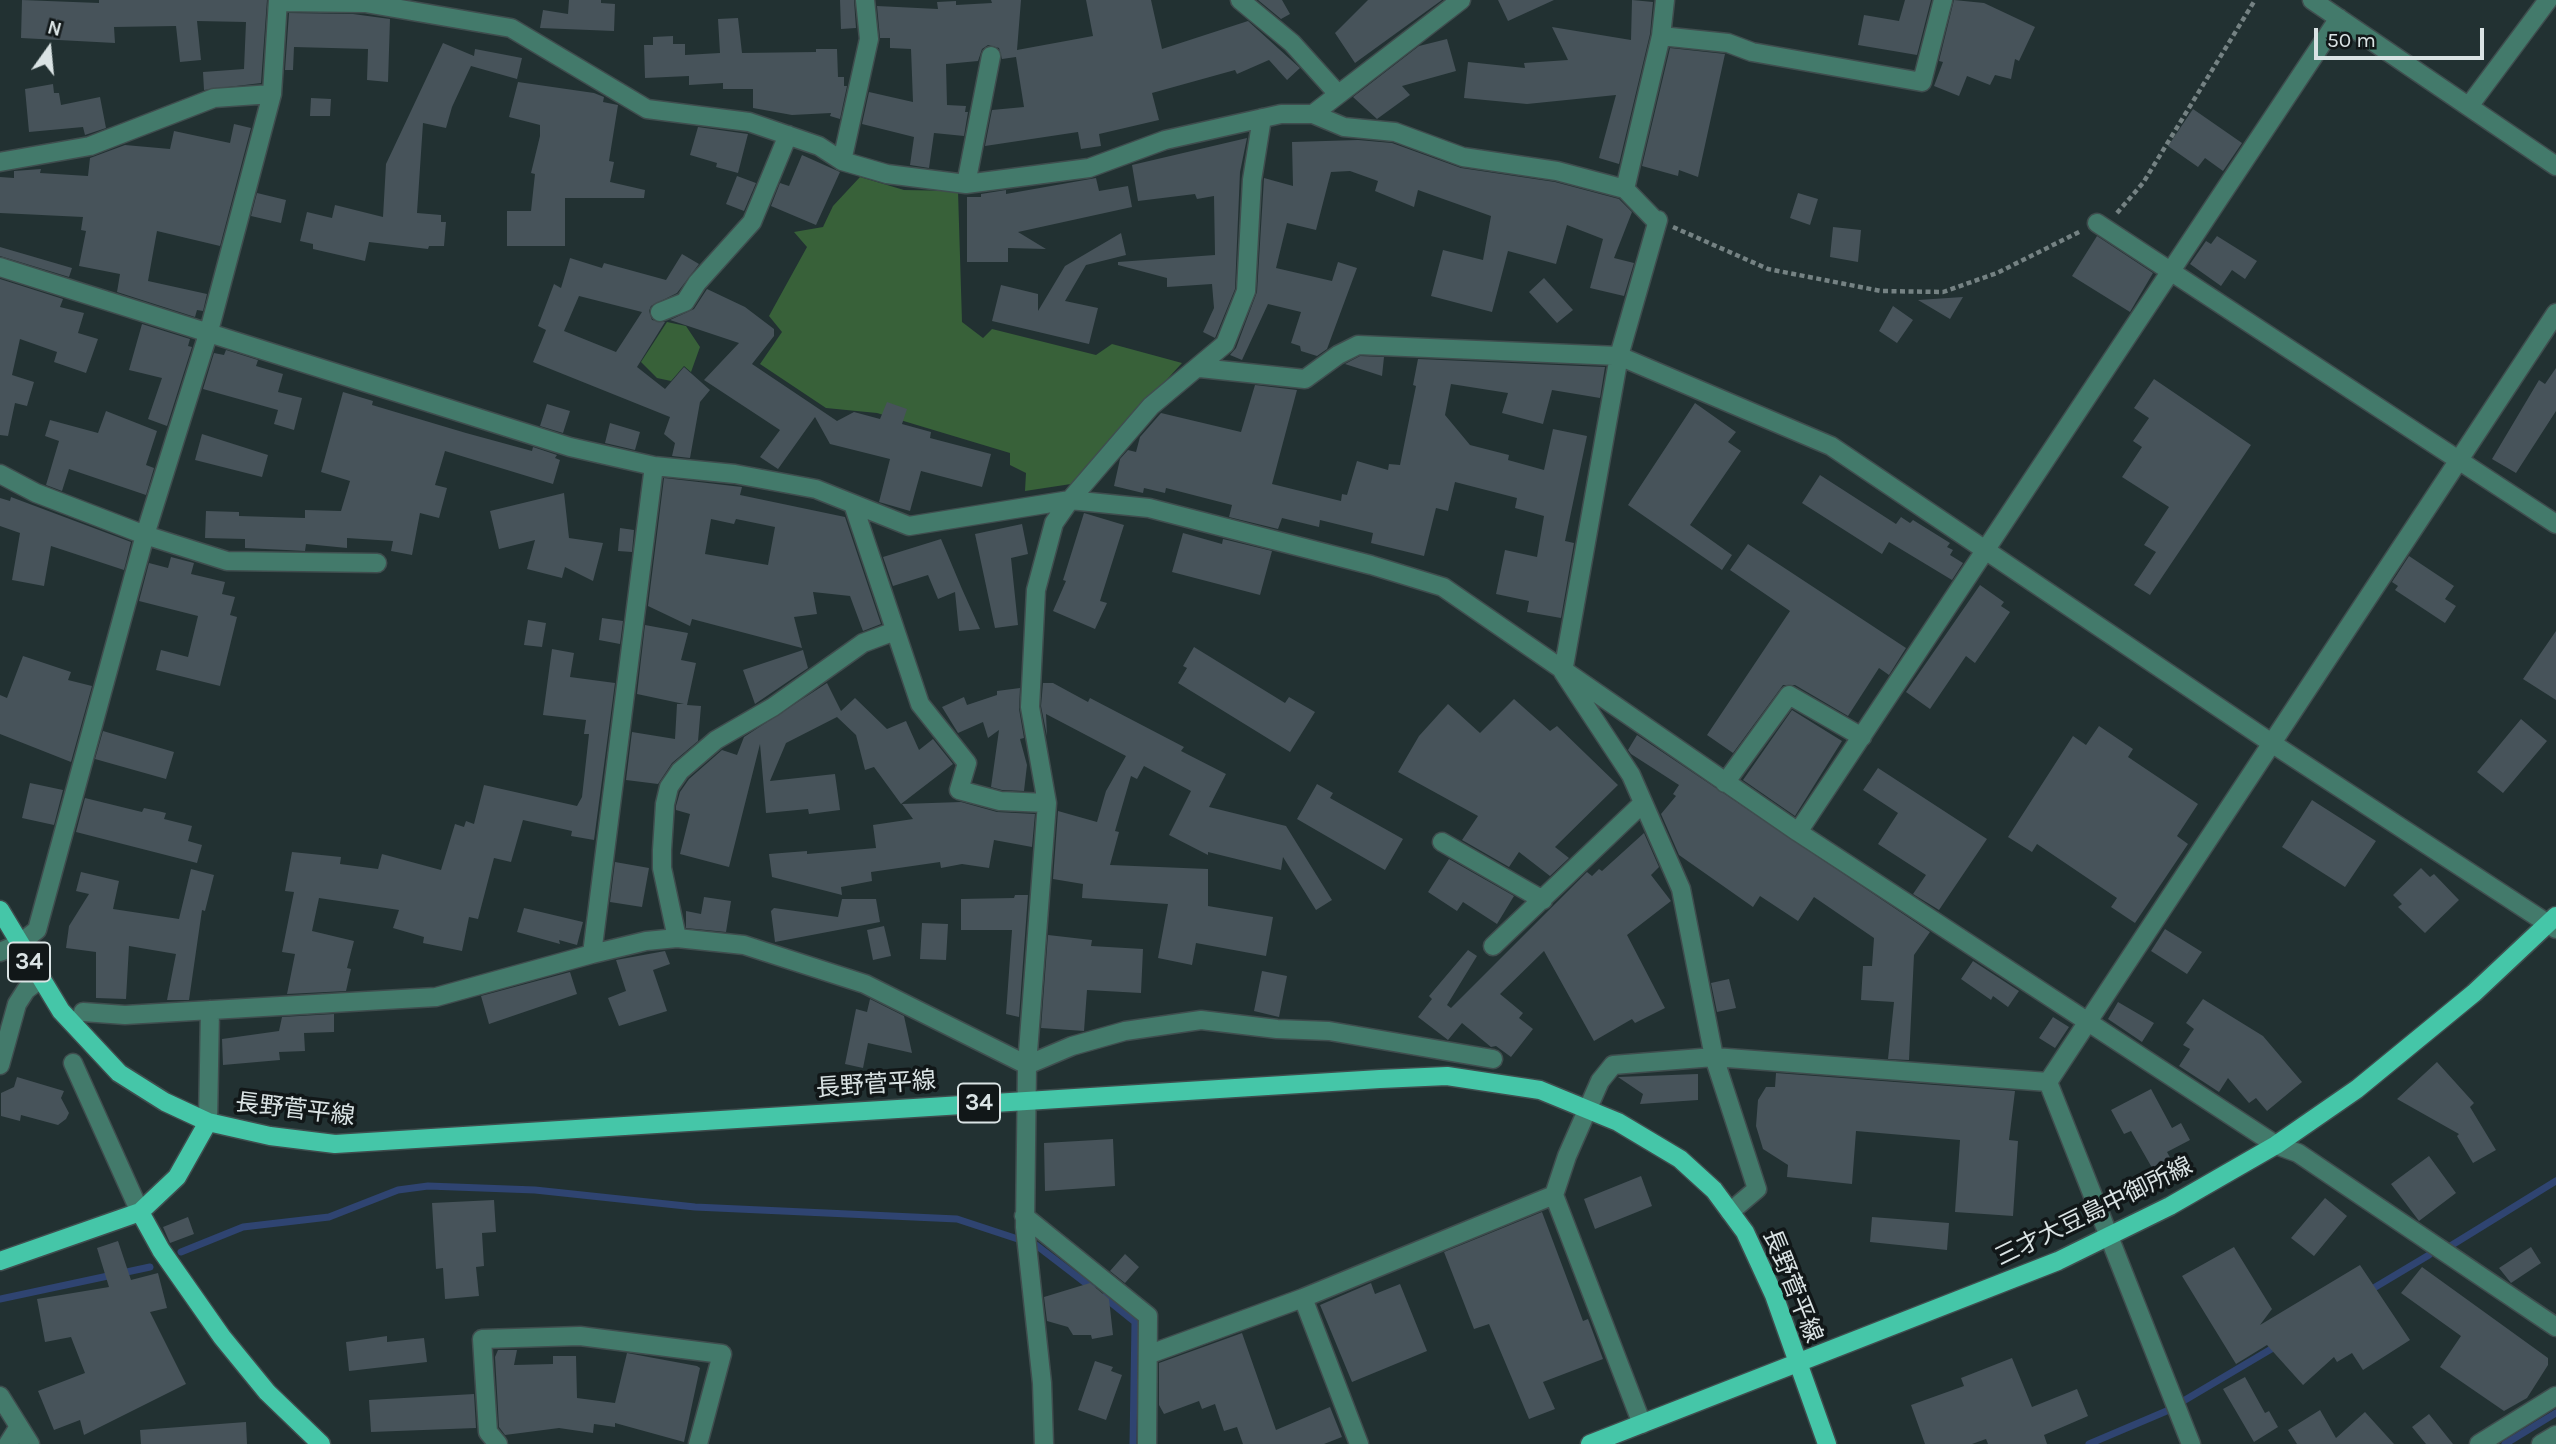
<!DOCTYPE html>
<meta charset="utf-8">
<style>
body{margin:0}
#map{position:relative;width:2556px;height:1444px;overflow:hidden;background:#223132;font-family:Karla,sans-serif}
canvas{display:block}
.north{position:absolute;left:14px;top:14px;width:70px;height:70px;-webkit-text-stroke:5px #111718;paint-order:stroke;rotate:15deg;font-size:19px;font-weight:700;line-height:28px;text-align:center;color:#dae3e4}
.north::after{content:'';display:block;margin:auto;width:24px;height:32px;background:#dae3e4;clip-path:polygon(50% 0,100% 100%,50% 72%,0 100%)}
.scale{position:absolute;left:2314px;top:28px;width:170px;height:32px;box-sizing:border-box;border:4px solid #dae3e4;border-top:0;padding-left:9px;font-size:21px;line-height:24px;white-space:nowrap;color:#dae3e4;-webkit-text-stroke:5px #111718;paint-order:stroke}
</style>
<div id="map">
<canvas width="2556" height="1444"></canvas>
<div class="north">N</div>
<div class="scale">50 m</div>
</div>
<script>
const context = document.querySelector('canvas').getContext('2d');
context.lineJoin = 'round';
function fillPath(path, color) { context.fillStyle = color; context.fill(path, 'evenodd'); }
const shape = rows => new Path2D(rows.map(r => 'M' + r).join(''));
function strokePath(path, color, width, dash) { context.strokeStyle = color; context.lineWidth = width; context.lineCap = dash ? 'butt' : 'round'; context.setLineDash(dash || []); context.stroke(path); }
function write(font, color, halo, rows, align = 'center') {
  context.font = font + ' Karla,"Noto Sans JP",sans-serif'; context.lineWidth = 7; context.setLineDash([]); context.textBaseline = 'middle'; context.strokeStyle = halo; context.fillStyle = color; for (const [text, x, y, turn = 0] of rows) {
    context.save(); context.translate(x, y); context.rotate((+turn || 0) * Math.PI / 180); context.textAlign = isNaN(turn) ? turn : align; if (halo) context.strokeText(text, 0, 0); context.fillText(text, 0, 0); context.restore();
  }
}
fillPath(shape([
 [860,177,904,190,958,191,962,322,983,338,992,329,1096,355,1112,344,1182,363,1071,484,1025,491,1026,473,1010,465,1010,453,877,413,826,408,760,364,782,332,769,316,807,247,794,232,823,227,833,206],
 [667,322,686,326,700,347,691,372,684,366,671,381,657,378,641,362]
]), '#386139');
strokePath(shape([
 [2452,1245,2556,1181],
 [181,1252,243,1227,329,1217,398,1190,428,1186,535,1190,695,1207,957,1219,1036,1245,1092,1288],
 [2367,1292,2429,1255],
 [1104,1297,1135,1322,1133,1444],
 [0,1299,150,1267],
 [2185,1400,2278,1345],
 [2089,1444,2169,1410],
 [2505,1444,2556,1413]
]), '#2f4471', 7);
fillPath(shape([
 [22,0,99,3,99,0,267,0,261,83,204,90,203,72,244,69,246,22,197,21,201,60,180,62,176,26,114,27,115,43,21,38],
 [569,0,601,0,601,3,615,4,614,31,540,28,543,10,568,14],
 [840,0,854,0,856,28,841,29],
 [991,0,1021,0,1017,50,1093,36,1086,0,1151,0,1162,49,1248,21,1300,68,1287,80,1269,60,1237,74,1235,70,1152,93,1159,120,1099,134,1101,146,1081,149,1078,132,985,146,992,110,1024,107,1016,57,1002,59,999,48,988,45,982,49,978,61,946,64,947,105,966,106,965,112,968,112,964,136,934,133,929,168,910,165,914,137,862,124,869,92,913,102,911,49,890,48,890,38,880,38,877,6,938,9,937,2,956,1,956,5,992,3],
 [1258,0,1282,0,1290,14,1281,19],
 [1368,0,1442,0,1355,63,1335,33],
 [1498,0,1554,0,1508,21],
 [1632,0,1653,2,1650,34,1619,164,1599,158,1616,95,1527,104,1464,98,1468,62,1525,68,1524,63,1568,60,1552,27,1631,40],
 [1905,0,1931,0,1917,55,1858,45,1864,15,1899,21],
 [1954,0,1984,3,2035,27,2019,61,2015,59,2011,79,1995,75,1990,85,1967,76,1959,96,1934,86,1943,62,1939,61],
 [289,13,353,14,390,19,388,82,367,80,368,49,294,47,293,70,285,70],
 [738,18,742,53,816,52,816,49,837,49,838,77,844,77,844,86,847,86,840,119,830,116,831,113,792,115,753,108,753,89,723,89,723,83,689,85,689,76,645,78,644,45,653,45,653,37,673,36,673,44,685,44,685,55,720,53,718,19],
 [1447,39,1456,71,1402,86,1410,95,1377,119,1353,97,1419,46],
 [443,43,474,56,475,49,522,58,517,79,471,66,452,107,446,128,423,123,417,213,441,215,441,222,446,222,444,246,429,246,428,249,369,242,365,261,313,249,313,244,300,241,307,212,332,218,335,205,383,217,386,164],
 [1670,48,1725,54,1698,177,1679,170,1678,176,1642,166],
 [518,82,594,93,604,97,603,102,618,105,609,161,614,162,610,182,645,190,644,198,565,198,565,246,507,246,507,211,531,211,535,174,531,173,540,136,540,125,509,117],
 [53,84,54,93,59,93,61,105,100,97,106,128,85,135,83,127,29,132,25,89],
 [311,98,331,99,330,116,310,116],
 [2193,109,2242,143,2223,171,2205,158,2198,167,2168,146],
 [234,124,251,128,220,246,157,231,155,242,148,281,207,294,203,311,197,310,195,317,117,292,120,274,79,266,86,231,81,230,83,217,0,213,0,177,14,178,14,171,41,169,40,173,88,176,90,158,125,145,170,149,174,131,230,143],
 [698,127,748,134,738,173,716,167,717,163,690,155],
 [1247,138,1240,172,1235,289,1215,338,1203,332,1214,308,1212,284,1167,287,1167,278,1118,265,1118,262,1215,255,1214,196,1197,199,1195,194,1138,201,1132,165],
 [1358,140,1392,143,1461,168,1555,182,1619,199,1632,212,1614,258,1634,263,1624,296,1590,288,1603,239,1567,225,1556,264,1508,251,1492,312,1431,296,1443,250,1483,260,1491,216,1418,190,1414,207,1375,191,1378,181,1350,171,1331,172,1316,230,1287,223,1276,268,1332,281,1338,262,1357,268,1327,349,1317,356,1301,351,1300,346,1291,343,1301,312,1268,304,1242,360,1230,355,1236,348,1257,292,1264,178,1293,186,1292,142],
 [802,155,840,172,816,225,771,206,780,183,789,186],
 [737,176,756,183,744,211,726,204],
 [1096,178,1099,191,1128,186,1132,207,1018,232,1046,249,1008,248,1008,262,967,262,967,197,981,197,981,194,1006,190,1006,194],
 [257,193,286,200,281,223,251,216],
 [1798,193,1818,199,1810,225,1790,218],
 [1833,227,1861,230,1858,262,1830,257],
 [1121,233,1126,255,1086,265,1065,301,1098,308,1089,344,992,321,1001,285,1038,294,1038,311,1065,266],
 [2097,236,2153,273,2130,312,2072,276],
 [2217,236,2257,261,2245,279,2232,270,2221,286,2190,264,2206,241,2211,244],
 [0,247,72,268,69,277,0,256],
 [682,254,699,264,677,293,651,306,649,311,652,320,665,322,637,367,665,389,684,367,710,390,700,402,690,458,672,456,675,443,664,434,670,417,533,362,546,330,538,326,554,284,561,288,570,258,602,268,604,263,666,280],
 [579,296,642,312,616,352,564,331],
 [1544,278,1573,310,1557,323,1529,292],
 [0,279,63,299,60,307,84,313,78,333,98,339,86,373,54,362,57,352,20,339,12,375,34,382,27,406,15,403,8,436,0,435],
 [707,289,745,307,774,329,774,336,752,364,837,421,854,412,880,419,887,402,907,409,902,424,931,432,930,438,991,454,982,487,921,471,910,511,879,502,890,459,830,444,815,417,778,469,760,457,780,430,704,380,739,343,670,320,694,309],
 [1963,297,1950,319,1918,300],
 [1893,306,1913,320,1897,343,1879,331],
 [142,324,190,339,188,346,192,347,167,426,148,419,162,378,129,370],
 [226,350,258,360,256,366,283,374,278,392,302,398,294,430,274,424,278,410,203,389,214,353,224,355],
 [1360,356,1384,357,1382,376,1345,364],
 [1418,359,1605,367,1600,398,1552,390,1543,424,1502,413,1508,393,1451,384,1445,415,1470,445,1509,455,1508,460,1544,470,1553,429,1587,436,1565,541,1574,543,1561,618,1527,612,1529,601,1496,594,1505,550,1537,557,1544,516,1515,508,1517,498,1455,482,1448,511,1436,508,1424,556,1371,543,1373,533,1320,520,1319,527,1282,518,1278,529,1229,517,1232,505,1166,488,1165,493,1144,488,1143,493,1114,486,1120,459,1128,450,1136,452,1140,437,1161,413,1241,432,1255,385,1297,390,1272,484,1341,501,1342,494,1347,495,1357,461,1388,470,1389,464,1400,465,1416,386,1413,385],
 [2556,368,2556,411,2516,473,2492,459,2539,380,2545,384],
 [2154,379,2251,445,2150,595,2134,585,2156,552,2144,545,2169,507,2122,477,2142,447,2133,441,2149,418,2134,408],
 [343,392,373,401,372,405,466,433,532,451,533,447,557,455,555,458,560,460,553,484,445,451,435,485,447,488,439,518,420,513,412,555,391,551,393,541,347,538,347,548,306,544,305,551,286,550,245,548,245,539,205,538,206,511,239,512,239,516,305,518,305,510,341,511,350,481,321,472],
 [1695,403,1736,432,1728,442,1741,451,1690,525,1732,555,1722,570,1628,505],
 [547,404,570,411,563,433,540,426],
 [106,411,157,431,146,465,154,468,146,495,69,469,62,491,46,485,59,441,45,436,50,420,98,433],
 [610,423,640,432,635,450,605,443],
 [202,434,268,455,262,477,195,460],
 [1820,475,1896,524,1901,517,1910,523,1913,520,1950,543,1947,547,1953,550,1950,555,1963,563,1952,580,1889,542,1882,554,1802,503],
 [664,478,742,487,740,495,845,517,881,624,863,631,850,596,813,592,817,614,794,617,802,648,692,619,690,626,648,606],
 [711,519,734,524,736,519,775,527,768,565,705,554],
 [564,493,569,538,603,543,593,581,565,567,562,578,527,569,535,540,499,549,490,511],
 [11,497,131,542,124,570,51,546,44,586,12,580,20,533,0,526,0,498,10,501],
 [1084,513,1124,525,1100,601,1107,603,1095,629,1053,611,1066,581,1063,580],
 [1022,524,1028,554,1011,558,1018,625,995,628,975,534],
 [620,528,634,530,632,552,618,551],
 [1183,533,1222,544,1223,539,1272,551,1260,595,1172,572],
 [941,539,962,589,980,629,959,631,955,592,938,599,928,575,893,586,883,557],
 [1748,544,1906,648,1889,675,1879,668,1848,716,1795,685,1783,685,1733,753,1707,735,1790,611,1730,570],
 [2409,556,2454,586,2445,599,2456,606,2445,623,2395,590,2398,586,2392,582],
 [171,557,194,563,191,574,225,582,222,594,235,597,230,615,237,617,220,686,156,670,161,650,188,657,198,616,139,601,149,563,168,568],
 [1980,585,2004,602,2001,606,2010,612,1975,663,1966,656,1930,709,1906,692],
 [602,618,623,621,620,644,599,640],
 [528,620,546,623,542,647,524,645],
 [645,625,688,633,681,660,696,663,687,705,701,706,698,741,672,763,658,784,626,780,632,732,675,739,677,704,684,704,637,694],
 [2556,631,2556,700,2523,679],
 [1194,647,1285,703,1289,697,1315,712,1290,752,1178,683,1187,668,1183,666],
 [552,649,574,653,570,677,615,683,594,840,571,836,572,831,523,820,511,862,494,858,478,919,469,917,462,951,423,943,424,937,393,928,399,910,319,898,312,931,354,941,347,968,351,969,346,991,287,994,295,954,282,952,294,892,285,891,292,852,341,857,340,864,378,869,382,854,441,870,455,824,464,827,466,821,474,824,484,785,577,806,582,797,589,734,584,734,586,720,543,715],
 [803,650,808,668,755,704,743,670],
 [23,656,71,672,68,680,92,686,71,762,0,734,0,695,7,698],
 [827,683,841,711,855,698,887,729,906,721,919,750,933,739,953,764,901,804,874,767,865,770,856,735,837,717,786,743,770,781,835,774,840,810,809,814,808,809,766,813,760,744,729,867,680,854,690,814,676,810,676,806,680,792,689,779,722,750,737,755,744,737],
 [1043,683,1053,683,1088,702,1090,698,1184,747,1181,751,1226,774,1209,807,1286,826,1332,900,1316,910,1283,857,1281,870,1208,852,1208,855,1169,835,1191,791,1144,766,1137,779,1131,776,1115,831,1119,832,1110,865,1208,869,1208,906,1273,917,1266,956,1196,943,1192,965,1158,958,1168,904,1082,898,1083,884,1053,879,1058,811,1097,822,1106,791,1126,756,1046,714,1047,736,1041,706],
 [1020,688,1019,709,1024,738,1020,739,1027,765,1024,791,1002,790,991,787,999,730,988,738,983,722,958,733,942,707,964,697,967,705,997,695,997,691],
 [1514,699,1550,731,1557,726,1618,785,1555,847,1569,858,1550,876,1519,852,1509,867,1462,840,1478,816,1398,772,1419,736,1448,704,1480,733],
 [1792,710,1842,741,1795,816,1743,780],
 [2521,719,2547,741,2503,793,2477,772],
 [2099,726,2133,749,2128,757,2198,804,2177,836,2188,844,2135,923,2111,907,2117,898,2037,844,2032,852,2008,837,2073,736,2086,745],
 [103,731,174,752,166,779,95,759],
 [1637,735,1930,932,1914,955,1909,1060,1888,1059,1894,1002,1861,1000,1863,966,1872,966,1874,938,1814,897,1798,921,1760,896,1753,907,1679,855,1661,814,1676,796,1673,794,1679,785,1631,754,1628,750],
 [1878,768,1987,839,1939,910,1913,894,1926,875,1878,844,1898,813,1863,790],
 [30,783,63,790,54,825,22,818],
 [1317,784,1333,793,1330,798,1403,839,1385,870,1297,819],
 [85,798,142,812,144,808,158,811,166,813,164,819,192,826,188,841,202,845,197,863,76,832],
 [2312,800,2376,841,2345,887,2282,847],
 [961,802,997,812,1035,814,1032,847,994,840,989,868,962,864,941,868,940,862,871,872,872,881,841,887,842,895,772,877,769,854,807,851,807,854,876,848,873,825,913,819,902,804],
 [1644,833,1659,867,1651,875,1671,901,1627,935,1665,1008,1635,1023,1632,1019,1594,1041,1544,951,1500,994,1523,1013,1519,1018,1533,1029,1511,1057,1496,1046,1491,1047,1462,1023,1448,1040,1418,1017,1432,999,1429,996,1468,950,1477,956,1447,1005,1451,1008,1587,872,1592,876,1599,869,1602,871],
 [1449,859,1514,896,1497,924,1463,902,1457,911,1428,892],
 [615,862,649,868,642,907,610,902],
 [2421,868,2430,877,2434,874,2459,900,2425,933,2398,907,2402,904,2393,895],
 [191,869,214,875,205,911,202,910,189,1000,167,1000,176,954,129,946,126,999,96,998,96,952,66,948,69,926,89,894,76,891,81,872,119,881,113,909,179,919],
 [1015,895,1028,895,1019,1017,1006,1014,1012,930,961,930,961,899,1014,898],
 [704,897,731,901,726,932,686,928,686,911,701,914],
 [842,899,876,899,880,922,775,942,771,911,774,908,838,917],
 [524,908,583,922,577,945,559,940,560,944,517,932],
 [922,923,948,924,946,960,920,959],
 [884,926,891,956,873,960,867,930],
 [2165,929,2202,952,2187,974,2151,951],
 [1048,935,1092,940,1091,946,1143,949,1141,993,1087,990,1084,1031,1041,1028],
 [665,951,670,964,653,970,667,1011,619,1026,608,998,626,991,616,960],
 [1973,961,2019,991,2008,1007,1993,996,1991,1000,1961,979],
 [1262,971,1287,976,1279,1017,1254,1011],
 [570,972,577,994,489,1024,481,996],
 [1729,979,1736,1008,1717,1012,1711,983],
 [870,999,904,1016,912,1053,868,1043,863,1068,845,1064,856,1009,867,1012],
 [2203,999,2263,1036,2302,1082,2267,1111,2256,1098,2249,1103,2228,1078,2219,1092,2179,1066,2190,1049,2183,1045,2194,1029,2186,1023],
 [2118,1002,2154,1023,2142,1042,2108,1019],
 [334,1014,334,1032,304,1033,305,1051,279,1052,280,1060,223,1065,222,1039,279,1031,282,1017],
 [2053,1017,2069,1027,2055,1048,2039,1038],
 [2437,1062,2474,1103,2470,1107,2496,1150,2473,1163,2457,1136,2459,1134,2397,1099],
 [1776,1073,2015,1091,2009,1140,2018,1141,2013,1216,1955,1212,1960,1140,1856,1131,1852,1184,1787,1177,1788,1165,1763,1149,1756,1126,1758,1100,1766,1087,1775,1087],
 [1698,1074,1698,1100,1640,1104,1643,1094,1618,1077],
 [17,1077,64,1091,61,1098,69,1113,66,1119,58,1125,21,1115,20,1121,1,1116,1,1093,14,1087],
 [2151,1089,2172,1128,2181,1123,2190,1140,2167,1152,2177,1170,2159,1180,2131,1131,2124,1134,2111,1110],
 [1113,1139,1115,1186,1045,1191,1044,1143],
 [2429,1156,2456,1193,2419,1221,2391,1184],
 [1641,1176,1652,1206,1595,1229,1584,1199],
 [2325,1198,2347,1216,2314,1256,2291,1238],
 [494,1200,496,1232,482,1233,484,1266,476,1267,479,1296,445,1299,443,1268,436,1269,432,1203],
 [1542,1212,1583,1321,1588,1319,1603,1359,1543,1382,1555,1409,1529,1419,1489,1324,1474,1329,1444,1252],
 [188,1217,194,1234,170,1243,163,1227],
 [1872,1217,1949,1223,1947,1250,1870,1242],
 [118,1241,131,1280,158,1273,167,1308,150,1312,186,1384,84,1435,80,1420,54,1430,38,1391,85,1373,71,1337,45,1342,37,1299,109,1287,97,1248],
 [2234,1247,2272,1309,2260,1325,2360,1265,2410,1340,2363,1370,2352,1353,2337,1362,2334,1357,2303,1385,2267,1345,2236,1364,2182,1276],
 [2531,1247,2541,1263,2511,1283,2499,1268],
 [1125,1254,1139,1267,1125,1283,1110,1271],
 [2422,1267,2548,1358,2548,1365,2527,1398,2504,1411,2440,1367,2461,1336,2401,1293],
 [1090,1283,1109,1299,1113,1335,1092,1339,1091,1335,1073,1335,1068,1327,1047,1321,1044,1297],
 [1371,1283,1375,1294,1400,1284,1427,1351,1352,1382,1320,1305],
 [1242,1333,1276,1430,1330,1407,1342,1437,1324,1444,1243,1444,1237,1427,1224,1431,1215,1404,1202,1409,1199,1401,1164,1414,1159,1405,1159,1363],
 [387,1336,387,1342,424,1338,427,1362,349,1371,346,1342],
 [498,1350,517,1350,514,1365,553,1364,553,1356,576,1356,577,1398,615,1403,627,1353,697,1366,700,1368,684,1442,615,1423,615,1427,594,1424,593,1433,559,1428,505,1435,499,1427,495,1357],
 [2012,1358,2032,1407,2077,1389,2088,1416,2044,1435,2047,1444,1988,1444,1986,1439,1972,1444,1925,1444,1911,1405,1964,1386,1961,1378],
 [1095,1361,1113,1367,1111,1371,1122,1375,1106,1420,1078,1410],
 [2245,1377,2265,1413,2269,1411,2278,1427,2254,1442,2223,1389],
 [474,1394,476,1428,371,1432,369,1400],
 [2320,1410,2336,1438,2365,1412,2394,1444,2297,1444,2288,1430],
 [2429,1414,2453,1444,2426,1444,2412,1427],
 [246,1422,247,1444,141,1444,140,1430]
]), '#47535a');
const minor = shape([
 [1240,0,1292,43,1338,94],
 [2312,0,2556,166],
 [278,2,365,3,511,28,647,109,749,122,819,146,842,161,887,174,966,184,1089,168,1165,140,1281,114,1313,114,1461,0],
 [1661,36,1728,43,1752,52,1922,82,1943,0],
 [2469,106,2548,0],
 [1313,114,1344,127,1395,132,1463,157,1557,171,1625,189,1654,219],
 [842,161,869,39,865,0],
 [0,162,90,146,214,98,272,94],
 [966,184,991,56],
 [1625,189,1661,36,1665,0],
 [1658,220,1619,356,1563,672,1631,775,1681,889,1714,1057,1757,1189,1730,1212],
 [2097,223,2556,524],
 [0,267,570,447,654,466,735,474,816,489,909,526,1070,500,1149,508,1371,565,1443,587,1798,832,2276,1145,2298,1153,2556,1327],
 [660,312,685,302,697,283,752,222,788,135],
 [1200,368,1305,379,1338,355,1358,345,1619,356,1831,446,2273,744,2556,929],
 [0,474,36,493,145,535,227,561,377,563],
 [853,504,920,704,967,763,959,790,1000,801,1047,803],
 [1725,783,1789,695,1862,737],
 [1798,832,2339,18],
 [1442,842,1543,900],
 [677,938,662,868,662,850,665,804,669,787,680,771,716,740,773,707,863,643,895,631],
 [1493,946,1643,803],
 [0,952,19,944,37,930,145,535,209,331,272,94,278,0],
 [592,954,654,466],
 [83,1012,125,1015,436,997,592,954,646,941,677,938,744,945,865,984,1027,1065,1072,1046,1125,1031,1201,1020,1277,1029,1329,1031,1493,1059],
 [73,1063,140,1212],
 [0,1065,17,1004,26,990,39,980],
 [2048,1082,2556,313],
 [208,1122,210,1010],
 [1024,1216,1148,1316,1147,1444],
 [1303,1298,1359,1444],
 [1150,1354,1303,1298,1554,1195],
 [0,1396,30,1444],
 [1642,1424,1554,1195,1567,1156,1600,1081,1613,1065,1714,1057,2048,1082,2191,1444],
 [8,1444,18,1428],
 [498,1444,488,1432,482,1339,580,1336,722,1354,698,1444],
 [1044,1444,1042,1383,1025,1227,1027,1065,1047,803,1030,707,1036,590,1054,523,1070,500,1151,406,1225,344,1246,291,1252,180,1262,118],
 [2479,1444,2556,1396],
 [2541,1444,2556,1435]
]);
const major = shape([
 [0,910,61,1011,119,1073,165,1102,208,1122,270,1136,335,1144,1380,1079,1447,1076,1540,1090,1618,1122,1680,1159,1714,1190,1745,1232,1774,1295,1827,1444],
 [140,1212,161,1250,222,1337,267,1392,321,1444],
 [0,1261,140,1212,177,1177,208,1122],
 [1590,1444,2058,1261,2170,1206,2276,1145,2357,1089,2474,993,2556,916]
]);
strokePath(minor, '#3f4d4e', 21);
strokePath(major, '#3f4d4e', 21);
strokePath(shape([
 [2117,213,2143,183,2255,0],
 [1673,227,1768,269,1881,291,1943,292,1997,273,2081,231]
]), '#758283', 4.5, [5, 3.5]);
strokePath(minor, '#437a6b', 18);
strokePath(major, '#45c6a8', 18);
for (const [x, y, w] of [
 [29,962,42],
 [979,1103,42]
]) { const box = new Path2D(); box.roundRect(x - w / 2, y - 19.5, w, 39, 5); context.fillStyle = '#111718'; context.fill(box); strokePath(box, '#dae3e4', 2); }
write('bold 23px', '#dae3e4', null, [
 ["34",29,962],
 ["34",979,1103]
]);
write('24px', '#dae3e4', '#111718', [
 ["長野菅平線",876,1085,-4],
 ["長野菅平線",295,1110,7],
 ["三才大豆島中御所線",2094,1212,-26],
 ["長野菅平線",1792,1286,68]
]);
</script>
